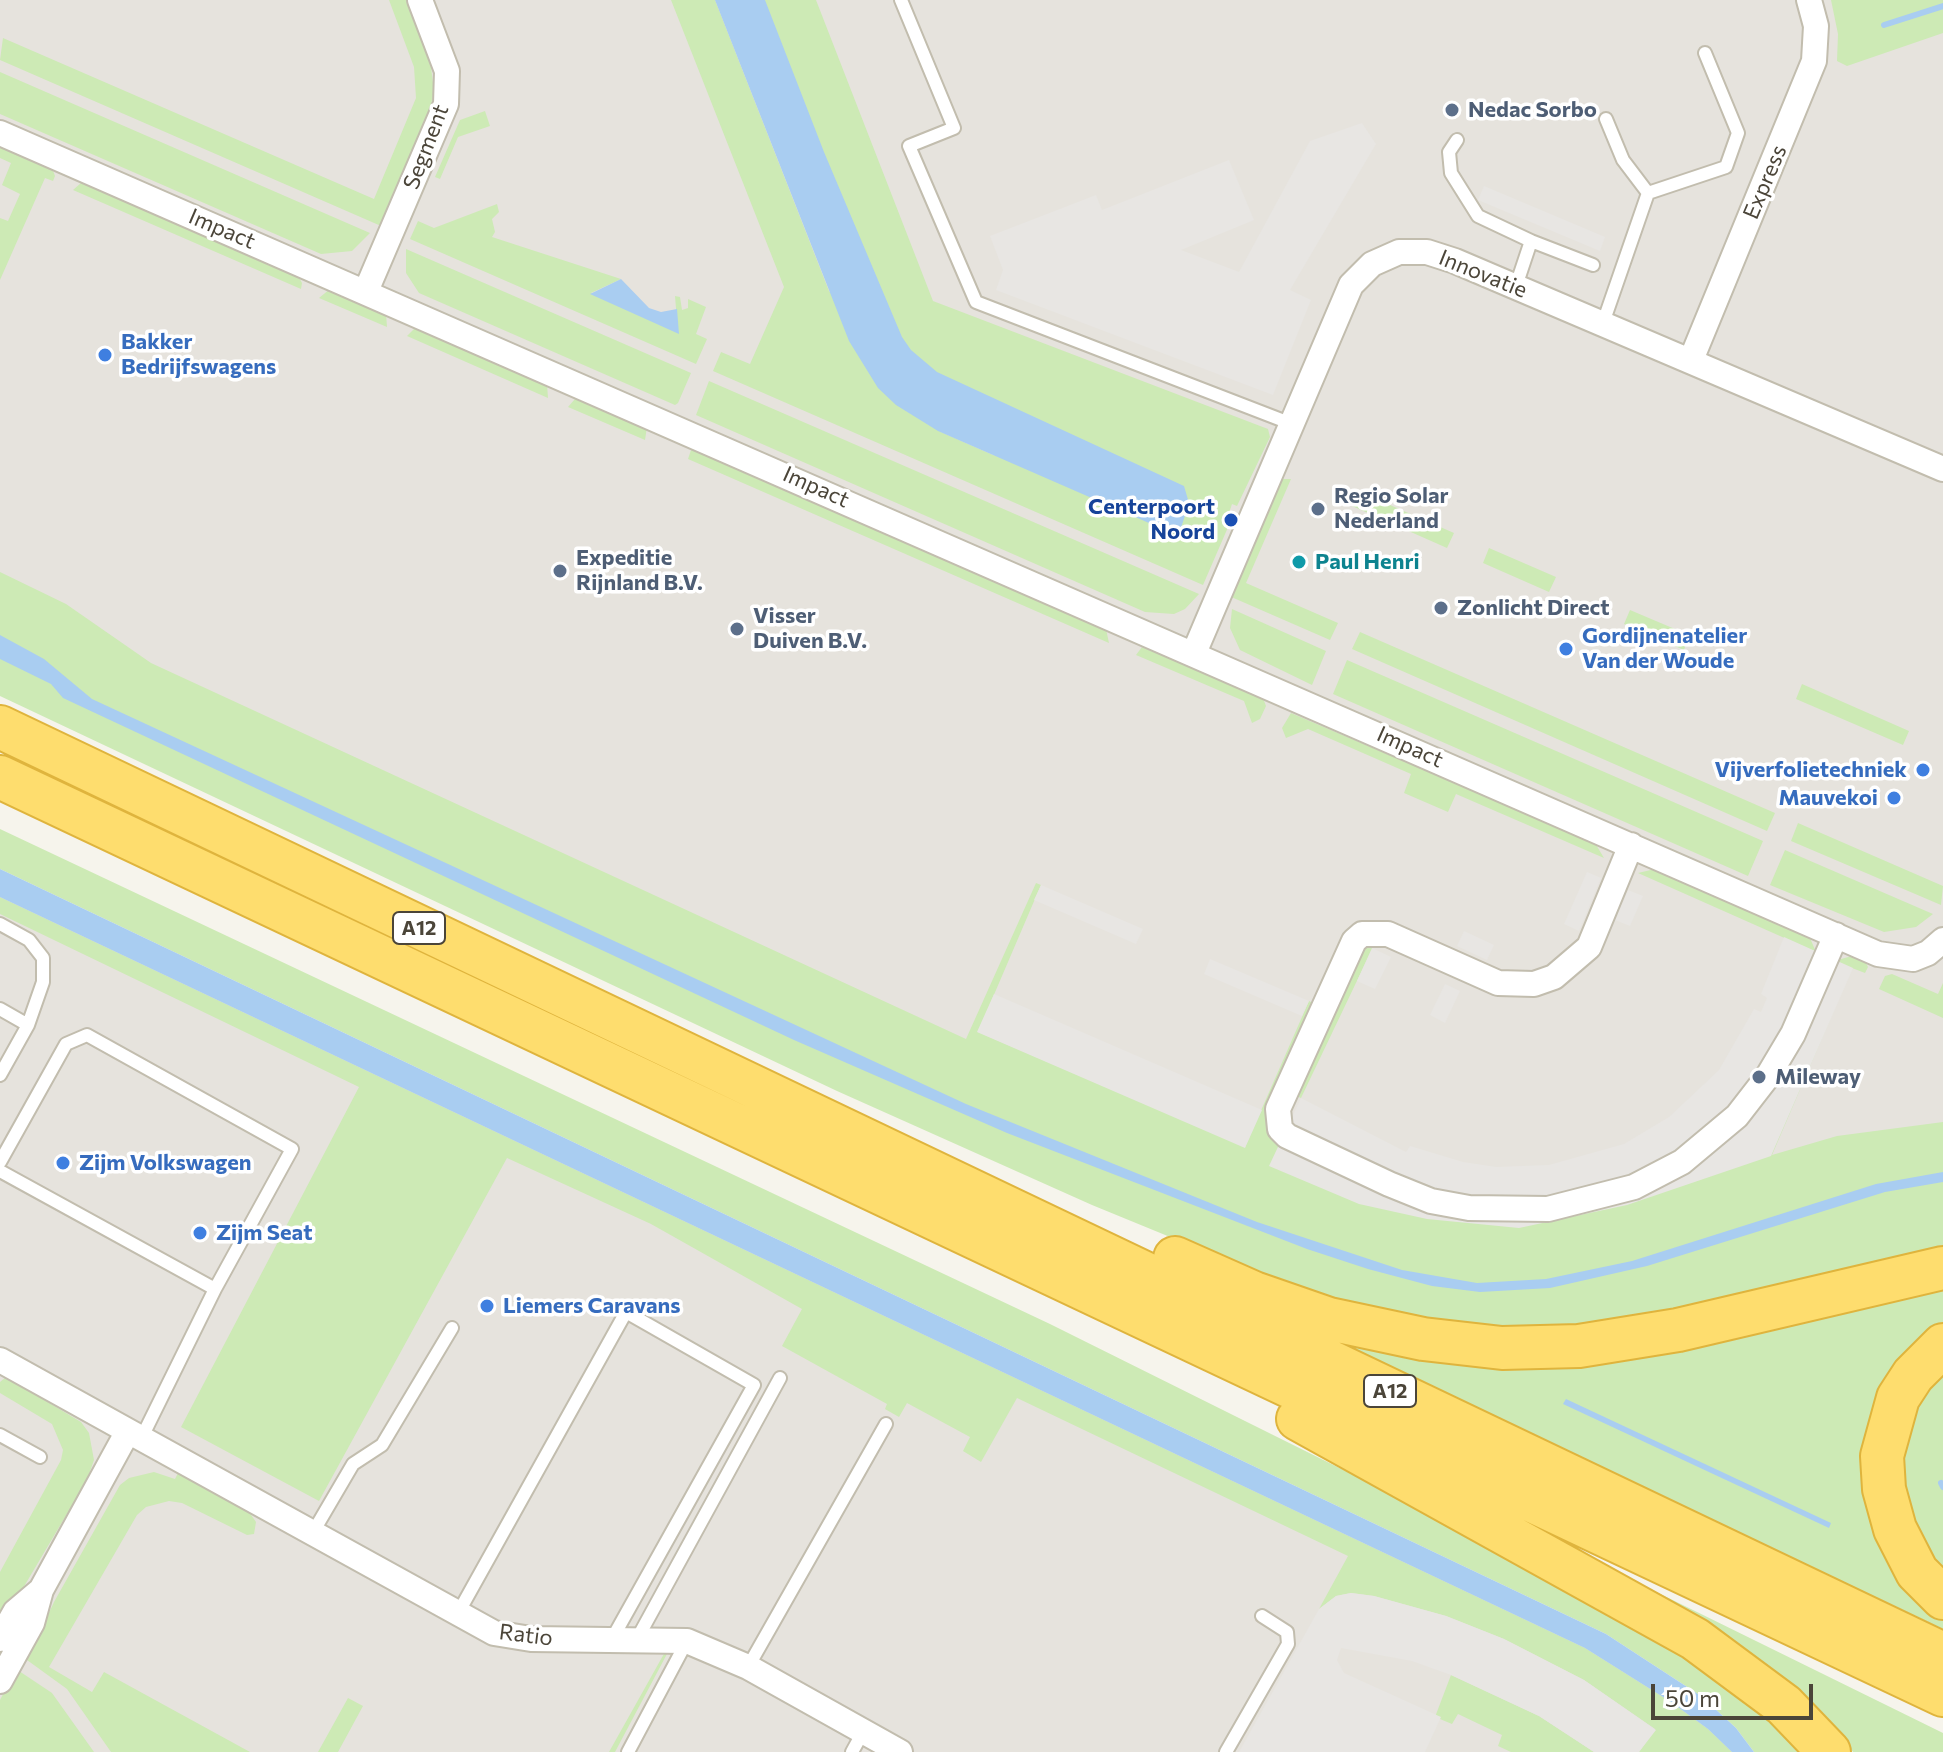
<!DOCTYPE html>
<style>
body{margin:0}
#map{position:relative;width:1943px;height:1752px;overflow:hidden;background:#f6f4ec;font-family:Commissioner,sans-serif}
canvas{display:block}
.scale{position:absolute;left:1651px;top:1684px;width:162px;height:36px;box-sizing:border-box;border:4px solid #4b4539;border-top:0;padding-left:10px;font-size:24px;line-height:28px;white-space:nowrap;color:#4b4539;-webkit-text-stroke:6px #fff;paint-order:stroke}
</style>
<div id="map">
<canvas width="1943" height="1752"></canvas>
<div class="scale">50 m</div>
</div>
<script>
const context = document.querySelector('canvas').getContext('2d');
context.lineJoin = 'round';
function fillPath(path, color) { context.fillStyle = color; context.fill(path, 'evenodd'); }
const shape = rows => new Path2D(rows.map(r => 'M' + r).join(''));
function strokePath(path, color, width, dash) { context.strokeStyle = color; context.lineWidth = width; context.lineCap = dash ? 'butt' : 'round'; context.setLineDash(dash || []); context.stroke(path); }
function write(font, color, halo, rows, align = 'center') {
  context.font = font + ' Commissioner,sans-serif'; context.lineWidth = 7; context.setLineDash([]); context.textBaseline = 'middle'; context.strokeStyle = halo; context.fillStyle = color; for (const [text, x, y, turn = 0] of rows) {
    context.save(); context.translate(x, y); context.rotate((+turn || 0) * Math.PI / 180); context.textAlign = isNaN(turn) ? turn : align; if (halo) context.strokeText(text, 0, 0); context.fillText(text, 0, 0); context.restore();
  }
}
fillPath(shape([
 [0,0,1943,0,1943,1177,1531,1287,0,647],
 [0,880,1591,1638,1742,1752,0,1752]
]), '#e6e3dd');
fillPath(shape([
 [389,0,406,0,430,60,434,90,429,115,381,226,0,60,3,38,374,199,416,98,414,67],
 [671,0,715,0,829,291,941,432,993,455,1009,457,901,342,756,0,816,0,933,301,1268,429,1270,437,1237,506,1232,504,1228,516,1232,518,1203,585,713,371,721,352,750,364,784,287],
 [1831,0,1943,0,1943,33,1847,66,1837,61,1838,34],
 [0,72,370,233,352,251,321,254,0,114],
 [485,111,490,126,458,137,440,179,435,177,460,120],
 [0,145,52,168,55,176,53,181,45,178,0,280,0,218,8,221,20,194,2,185,11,163,0,158],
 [81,183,297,274,302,283,301,289,73,190],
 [497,204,499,212,492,219,495,232,492,237,621,279,591,293,678,333,675,296,680,297,682,310,688,308,688,299,706,307,696,334,707,339,696,364,410,239,418,221,434,228],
 [406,249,691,373,678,403,675,405,419,293,406,273],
 [330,289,386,313,387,327,319,298],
 [415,328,547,384,548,398,407,336],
 [709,381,1199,594,1185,609,1174,614,1145,612,696,415],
 [581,398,647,427,645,440,568,407,575,399],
 [692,447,1106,629,1109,643,688,459],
 [1282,479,1291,479,1246,583,1338,623,1330,640,1229,596],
 [1358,491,1454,533,1447,548,1352,506],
 [1489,548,1556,577,1549,592,1483,563],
 [0,572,66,604,151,663,966,1039,1036,883,1041,885,978,1032,1245,1147,1309,1001,1315,1004,1268,1117,1593,1210,1834,961,1852,956,1865,961,1868,967,1865,973,1852,968,1772,1155,1837,1136,1943,1122,1943,1251,1724,1303,1556,1331,1429,1325,1292,1287,1092,1205,837,1091,0,696],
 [1232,609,1326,651,1312,685,1240,650,1230,628],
 [1630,610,1689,635,1684,650,1624,624],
 [1360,632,1775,813,1767,831,1352,649],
 [1142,647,1263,698,1266,706,1260,719,1252,723,1244,701,1136,655],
 [1347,660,1763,841,1748,876,1333,694],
 [1802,684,1909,731,1903,745,1796,699],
 [1291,713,1595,843,1604,858,1456,794,1448,812,1404,793,1411,774,1308,729,1286,738,1282,728],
 [1798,823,1943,886,1941,905,1791,841],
 [0,829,1050,1324,1442,1519,1701,1659,1813,1752,1754,1752,1736,1728,1701,1696,1606,1634,0,869],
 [1785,850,1933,914,1916,927,1884,932,1770,885],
 [1655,869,1810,938,1816,952,1638,873],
 [0,897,1585,1648,1671,1702,1708,1729,1732,1752,1639,1752,1655,1729,1584,1680,1504,1639,1446,1616,1374,1596,1351,1593,1336,1596,1319,1609,1348,1556,1017,1398,981,1462,963,1451,970,1437,907,1403,899,1417,885,1409,887,1404,782,1346,802,1309,651,1224,507,1158,319,1501,181,1427,359,1087,0,914],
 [1376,941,1301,1098,1296,1096,1365,944],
 [1892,974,1938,994,1943,983,1943,1018,1879,989,1885,976],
 [1195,1275,1425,1347,1943,1280,1943,1331,1879,1425,1943,1607,1943,1629],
 [1943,1365,1943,1575,1904,1509,1899,1455,1924,1384],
 [6,1377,81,1422,89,1433,94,1460,87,1480,0,1627,0,1572,61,1460,63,1450,52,1424,0,1393,0,1382],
 [154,1472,175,1479,178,1473,249,1512,256,1522,254,1534,247,1535,182,1503,169,1501,146,1507,137,1515,49,1667,92,1692,104,1672,250,1752,111,1752,67,1689,27,1660,54,1602,120,1485,129,1478],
 [1632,1580,1943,1733,1943,1752,1853,1752,1839,1734],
 [665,1652,668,1652,615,1752,609,1752],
 [16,1669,52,1693,94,1752,0,1752,0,1700],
 [1451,1675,1539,1716,1594,1752,1511,1752,1498,1746,1502,1735,1458,1714,1452,1724,1435,1717],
 [348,1698,363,1706,338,1752,318,1752]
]), '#cdeab5');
fillPath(shape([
 [1362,123,1376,144,1290,290,1311,300,1273,395,996,290,1003,270,990,236,1096,195,1102,210,1229,160,1254,220,1181,250,1239,272,1310,141],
 [1484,186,1605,237,1600,251,1478,200],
 [1587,872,1601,878,1579,931,1564,924],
 [1041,885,1143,929,1136,944,1034,900],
 [1628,890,1643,896,1630,926,1615,920],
 [1464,931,1494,945,1487,960,1457,946],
 [1784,937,1853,968,1771,1156,1627,1205,1519,1228,1427,1219,1359,1204,1269,1166,1301,1098,1406,1152,1410,1146,1463,1162,1496,1167,1549,1165,1624,1144,1669,1117,1719,1070,1754,1009,1761,1012,1767,998,1761,994],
 [1372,948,1391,957,1375,989,1357,981],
 [1210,959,1309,1001,1302,1016,1204,974],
 [1445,984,1460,991,1445,1023,1430,1015],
 [994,994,1262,1110,1245,1148,977,1032],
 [1351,1593,1374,1596,1446,1616,1504,1639,1584,1680,1656,1730,1639,1752,1594,1752,1539,1716,1451,1675,1412,1661,1341,1648,1337,1660,1344,1673,1441,1717,1425,1752,1239,1752,1319,1609,1336,1596]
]), '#e8e6e3');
fillPath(shape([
 [715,0,765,0,824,152,902,337,911,350,937,372,1184,486,1189,503,1181,528,1165,530,938,431,896,405,878,388,849,341],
 [621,279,649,308,661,312,677,309,679,334,590,294],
 [0,635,44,659,92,699,966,1104,1257,1222,1402,1270,1477,1283,1546,1279,1632,1261,1876,1184,1943,1172,1943,1182,1885,1192,1647,1266,1550,1288,1480,1292,1432,1286,1368,1269,1307,1249,1007,1133,794,1040,63,698,51,684,0,659],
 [0,869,1606,1634,1701,1696,1736,1728,1754,1752,1732,1752,1708,1729,1671,1702,1585,1648,0,897],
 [1566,1399,1831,1523,1829,1528,1563,1404]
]), '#a9cdf1');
strokePath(shape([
 [1884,25,1943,6],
 [1941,1483,1943,1487]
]), '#a9cdf1', 6);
const lane = shape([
 [901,0,954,128,909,146,976,302,1292,424],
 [1606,119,1623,160,1648,193],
 [1457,140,1449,152,1451,173,1478,216,1531,241,1516,286],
 [1531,241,1593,265],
 [1603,323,1648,193,1726,167,1738,133,1705,53],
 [0,924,29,940,43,958,43,982,28,1025,0,1075],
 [0,1009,28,1025],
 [0,1162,66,1044,87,1035,292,1149,215,1289,141,1439],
 [0,1171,215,1289],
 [0,1435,40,1457],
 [312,1534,353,1464,382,1445,452,1328],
 [457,1615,626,1312,754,1385,612,1639],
 [637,1639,780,1378],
 [748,1667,886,1424],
 [628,1752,687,1641],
 [852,1752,863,1732],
 [1226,1752,1288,1644,1287,1632,1262,1616]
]);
const street = shape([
 [0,133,1878,954,1913,959,1928,953,1943,940],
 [366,291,446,104,447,71,420,0],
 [1691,360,1814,61,1816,26,1809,0],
 [1194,653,1351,285,1372,264,1399,252,1427,252,1455,261,1943,469],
 [1631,845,1589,947,1554,977,1534,984,1498,983,1388,934,1362,934,1354,941,1278,1109,1280,1129,1287,1136,1389,1184,1431,1201,1469,1208,1548,1209,1634,1187,1682,1162,1737,1116,1768,1076,1793,1034,1836,935],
 [0,1360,128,1431],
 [0,1639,15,1612,41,1590],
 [0,1681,32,1623,41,1590,128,1431,494,1633,531,1639,687,1641,748,1667,900,1752]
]);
const highway = shape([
 [0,727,1943,1654],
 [0,777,1943,1695],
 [1175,1258,1254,1293,1329,1319,1423,1339,1502,1348,1579,1346,1678,1330,1943,1268],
 [1943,1345,1913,1375,1898,1398,1882,1456,1884,1489,1895,1529,1917,1572,1943,1598],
 [1298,1419,1695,1639,1784,1705,1829,1752]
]);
strokePath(lane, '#c2bdae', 16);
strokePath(street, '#c2bdae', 28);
strokePath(highway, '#dfb43d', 46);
strokePath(lane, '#fff', 12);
strokePath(street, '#fff', 24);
strokePath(highway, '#fedd6e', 42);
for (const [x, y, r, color] of [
 [1452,110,8,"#5c6f8a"],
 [105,355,8,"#3f7fe0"],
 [1318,509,8,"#5c6f8a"],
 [1231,520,8,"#1a4fb4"],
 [1299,562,8,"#0f9aa8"],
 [560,571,8,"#5c6f8a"],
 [1441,608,8,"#5c6f8a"],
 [737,629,8,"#5c6f8a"],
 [1566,649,8,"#3f7fe0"],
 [1923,770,8,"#3f7fe0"],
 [1894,798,8,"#3f7fe0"],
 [1759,1077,8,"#5c6f8a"],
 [63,1163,8,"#3f7fe0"],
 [200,1233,8,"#3f7fe0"],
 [487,1306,8,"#3f7fe0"]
]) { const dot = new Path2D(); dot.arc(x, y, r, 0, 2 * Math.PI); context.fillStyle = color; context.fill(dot); strokePath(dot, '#fff', 3); }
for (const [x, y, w] of [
 [419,928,52],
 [1390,1391,52]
]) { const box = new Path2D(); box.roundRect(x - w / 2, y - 16, w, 32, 6); context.fillStyle = '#fff'; context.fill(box); strokePath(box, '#4b4539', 2); }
write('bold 20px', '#4b4539', null, [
 ["A12",419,928],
 ["A12",1390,1391]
]);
write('bold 22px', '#4e5e75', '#fff', [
 ["Nedac Sorbo",1468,110],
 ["Regio Solar",1334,496],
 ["Nederland",1334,521],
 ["Expeditie",576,558],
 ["Rijnland B.V.",576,583],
 ["Zonlicht Direct",1457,608],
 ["Visser",753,616],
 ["Duiven B.V.",753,641],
 ["Mileway",1775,1077]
], 'left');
write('22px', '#4b4539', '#fff', [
 ["Segment",426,147,-69],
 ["Express",1765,182,-67],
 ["Impact",222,229,23],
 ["Innovatie",1483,274,22],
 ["Impact",816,487,24],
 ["Impact",1410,747,24],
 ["Ratio",526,1635,7]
]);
write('bold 22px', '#366cbe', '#fff', [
 ["Bakker",121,342],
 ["Bedrijfswagens",121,367],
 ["Gordijnenatelier",1582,636],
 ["Van der Woude",1582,661],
 ["Vijverfolietechniek",1907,770,"right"],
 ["Mauvekoi",1878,798,"right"],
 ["Zijm Volkswagen",79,1163],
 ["Zijm Seat",216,1233],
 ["Liemers Caravans",503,1306]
], 'left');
write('bold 22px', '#164399', '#fff', [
 ["Centerpoort",1215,507],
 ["Noord",1215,532]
], 'right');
write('bold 22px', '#0d838f', '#fff', [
 ["Paul Henri",1315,562]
], 'left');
</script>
